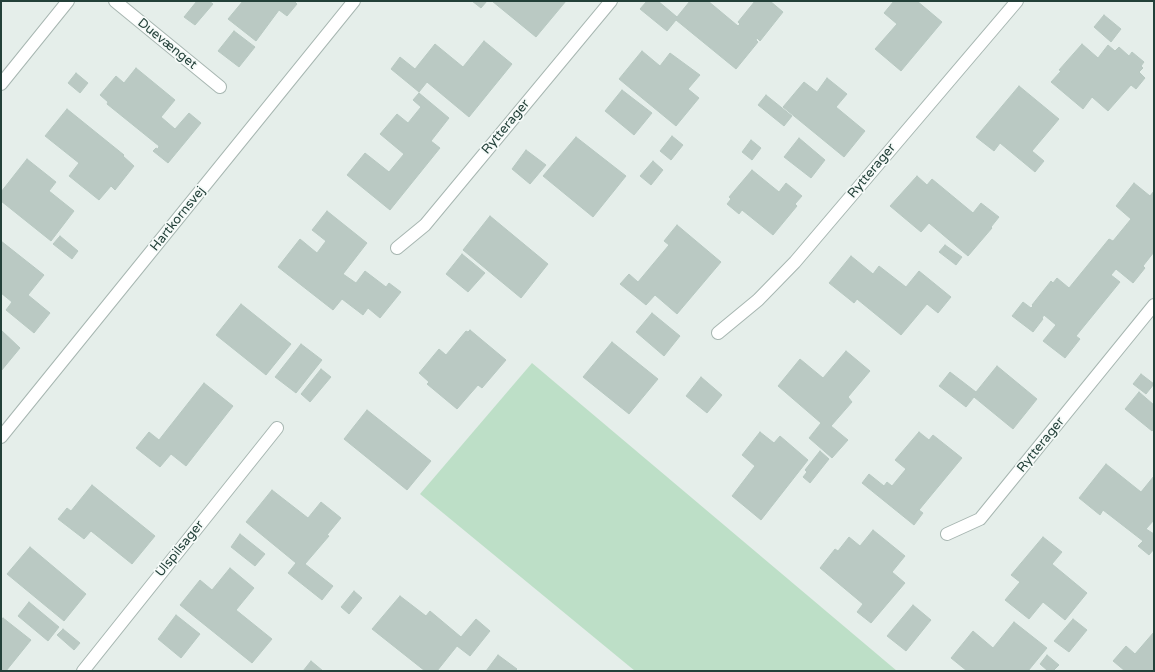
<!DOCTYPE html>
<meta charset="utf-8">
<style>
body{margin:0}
#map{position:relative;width:1155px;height:672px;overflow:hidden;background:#e5eeea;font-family:"Varela Round",sans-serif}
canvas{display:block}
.frame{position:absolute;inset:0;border:2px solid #234039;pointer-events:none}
</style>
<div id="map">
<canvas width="1155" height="672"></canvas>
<div class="frame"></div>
</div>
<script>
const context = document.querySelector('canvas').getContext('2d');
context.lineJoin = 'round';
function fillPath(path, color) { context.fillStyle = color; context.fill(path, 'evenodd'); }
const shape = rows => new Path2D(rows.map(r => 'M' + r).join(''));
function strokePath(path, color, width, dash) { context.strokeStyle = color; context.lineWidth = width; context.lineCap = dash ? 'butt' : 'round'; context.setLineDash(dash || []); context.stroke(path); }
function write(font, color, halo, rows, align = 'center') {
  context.font = font + ' "Varela Round",sans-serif'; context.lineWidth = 3.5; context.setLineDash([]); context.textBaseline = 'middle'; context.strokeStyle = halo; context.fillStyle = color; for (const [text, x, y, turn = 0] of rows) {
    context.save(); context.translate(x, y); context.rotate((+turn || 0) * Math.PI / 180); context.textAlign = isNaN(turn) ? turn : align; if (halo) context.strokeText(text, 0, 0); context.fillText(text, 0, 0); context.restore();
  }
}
fillPath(shape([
 [532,363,897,671,635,671,420,494]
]), '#bddfc7');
const building = shape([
 [197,1,209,1,213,4,195,25,184,17,197,1],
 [243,1,294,1,297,4,287,16,279,10,256,41,228,19,243,1],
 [472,1,487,1,481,8,472,1],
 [492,1,566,1,536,37,492,1],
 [647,1,658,1,677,17,690,1,708,1,738,26,740,24,738,22,755,1,770,1,783,12,760,41,757,38,756,40,758,42,736,69,676,20,667,31,640,9,647,1],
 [894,1,917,1,942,22,901,71,875,49,897,24,884,13,894,1],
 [1104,15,1121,29,1111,42,1094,27,1104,15],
 [234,31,255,47,239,67,218,51,234,31],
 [484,41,512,64,469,117,427,82,419,92,391,69,400,57,415,69,435,44,463,67,484,41],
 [1082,44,1098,58,1108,45,1115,51,1119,47,1129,56,1132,52,1144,62,1141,66,1143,68,1139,72,1145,78,1136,89,1131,85,1108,111,1092,97,1083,109,1051,82,1061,71,1059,70,1082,44],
 [642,51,660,66,670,53,700,75,688,89,699,98,676,126,619,79,642,51],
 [136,68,175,100,161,117,175,129,189,113,201,123,168,163,153,151,156,148,158,149,159,146,107,104,108,102,100,95,116,76,124,83,136,68],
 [76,73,88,83,80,93,68,83,76,73],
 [827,78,847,94,836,107,865,131,844,157,783,107,804,82,817,92,827,78],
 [1019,86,1059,119,1032,151,1044,161,1035,172,1000,143,994,151,976,137,1019,86],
 [622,90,652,113,634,135,605,111,622,90],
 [419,93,449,118,431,141,440,148,390,210,347,175,365,153,389,172,404,154,380,134,397,114,408,123,421,107,413,100,419,93],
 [766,95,792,116,784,126,758,105,766,95],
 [67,109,124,155,123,156,134,166,115,190,111,186,99,200,69,176,79,163,45,136,67,109],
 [672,136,683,145,671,160,660,151,672,136],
 [576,137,626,176,593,217,543,176,576,137],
 [799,138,825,160,811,178,784,157,799,138],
 [751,140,761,148,752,160,742,152,751,140],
 [526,150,546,165,530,184,512,169,526,150],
 [27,159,56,182,49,191,74,211,51,241,1,201,1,192,27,159],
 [653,161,663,170,651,185,640,176,653,161],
 [752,170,779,192,786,183,802,196,795,204,797,206,773,235,742,210,739,214,727,204,731,199,729,197,752,170],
 [917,176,927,185,932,179,973,213,981,203,999,217,991,227,992,228,968,256,929,223,921,232,890,206,917,176],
 [1134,183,1150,196,1154,191,1154,252,1143,266,1145,268,1133,283,1116,269,1111,275,1120,282,1076,336,1080,339,1065,358,1043,341,1056,325,1044,315,1042,318,1043,319,1033,332,1012,316,1023,302,1031,308,1033,306,1032,305,1051,281,1053,283,1057,278,1069,288,1109,239,1113,241,1131,219,1116,206,1134,183],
 [327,211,367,243,343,274,356,283,365,271,386,287,389,283,401,292,380,318,368,308,363,315,342,299,333,310,278,267,300,239,317,253,326,241,312,230,327,211],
 [490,216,548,264,521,298,463,250,490,216],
 [677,225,721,262,677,314,655,295,646,305,620,284,629,274,638,282,669,245,664,241,677,225],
 [60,236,78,251,72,259,53,244,60,236],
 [1,241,44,275,28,295,50,313,34,333,6,310,12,302,1,293,1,241],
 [945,245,962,257,956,265,939,252,945,245],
 [462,254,485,273,468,292,446,274,462,254],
 [851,256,873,274,879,266,906,287,919,271,951,297,938,313,927,304,901,335,857,299,854,303,829,283,851,256],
 [241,304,291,344,266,375,216,335,241,304],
 [652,313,680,336,664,356,636,332,652,313],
 [1,330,20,348,1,371,1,330],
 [470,330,506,360,482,388,478,385,457,409,427,384,429,382,419,373,439,349,446,355,466,331,468,332,470,330],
 [612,342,658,379,629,414,583,377,612,342],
 [301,344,322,360,296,393,275,377,301,344],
 [846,351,870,371,848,397,852,402,831,426,848,440,832,458,809,438,821,423,778,386,800,359,823,378,846,351],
 [997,366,1037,399,1013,429,974,397,966,407,939,386,950,372,976,392,997,366],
 [321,369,331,377,310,402,301,394,321,369],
 [1141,374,1154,384,1146,394,1133,384,1141,374],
 [701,377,722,395,707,413,686,396,701,377],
 [204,383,233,406,186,466,171,454,160,467,136,448,149,432,159,440,204,383],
 [1139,392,1154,405,1154,429,1152,431,1125,409,1139,392],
 [367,410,431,461,407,490,344,439,367,410],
 [760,432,774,443,780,436,808,460,761,520,732,496,755,466,742,455,760,432],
 [919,432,929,440,933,435,962,458,919,510,923,513,914,525,862,483,869,474,884,486,887,482,892,486,906,469,895,460,919,432],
 [820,451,829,459,810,483,803,477,807,472,805,470,820,451],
 [1106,464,1141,492,1154,476,1154,520,1146,529,1154,534,1154,549,1149,555,1138,546,1143,541,1103,510,1100,515,1079,498,1106,464],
 [92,485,155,536,132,564,91,531,84,539,58,519,67,508,71,511,92,485],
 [272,490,308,518,321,502,341,518,327,535,329,536,305,564,333,586,322,600,288,573,296,563,246,522,272,490],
 [873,530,905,556,892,572,905,583,871,623,857,612,863,604,820,568,835,549,838,551,849,537,860,546,873,530],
 [240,534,265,554,255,566,231,547,240,534],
 [1043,537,1062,552,1052,564,1087,593,1065,620,1043,602,1029,619,1005,600,1020,582,1011,575,1043,537],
 [30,547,86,594,64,621,7,574,30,547],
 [230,568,254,588,236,610,272,639,252,663,180,605,200,580,212,590,230,568],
 [354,591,362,598,349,614,341,607,354,591],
 [400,596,426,616,430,611,461,637,476,619,490,631,470,656,457,646,437,671,425,671,372,629,400,596],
 [29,602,59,627,48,641,18,616,29,602],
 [913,605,931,620,906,651,887,636,913,605],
 [176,615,200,634,181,658,158,639,176,615],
 [3,618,31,640,6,671,1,671,1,620,3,618],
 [1073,619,1087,630,1069,652,1054,641,1073,619],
 [1014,622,1047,648,1028,671,967,671,951,658,973,631,993,648,1014,622],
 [63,629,80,643,74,650,57,635,63,629],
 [1154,632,1154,671,1125,671,1113,661,1126,646,1135,654,1154,632],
 [498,655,517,669,515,671,486,671,498,655],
 [1047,655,1059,665,1053,671,1048,671,1040,664,1047,655],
 [311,661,323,671,303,671,311,661]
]);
fillPath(building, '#bac9c3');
strokePath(building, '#b7c8c1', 1);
const minor = shape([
 [115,1,220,87],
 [1,84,68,1],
 [397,248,425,225,611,1],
 [718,333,758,300,795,262,1017,1],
 [1,437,354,1],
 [947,534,980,519,1154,305],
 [83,671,277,428]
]);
strokePath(minor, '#a7b6b1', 14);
strokePath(minor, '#fff', 12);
write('13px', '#234039', '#f5faf8', [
 ["Duevænget",167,44,39],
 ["Rytterager",506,127,-50],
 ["Rytterager",872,171,-50],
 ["Hartkornsvej",178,219,-51],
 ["Rytterager",1041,445,-51],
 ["Ulspilsager",180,549,-51]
]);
</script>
